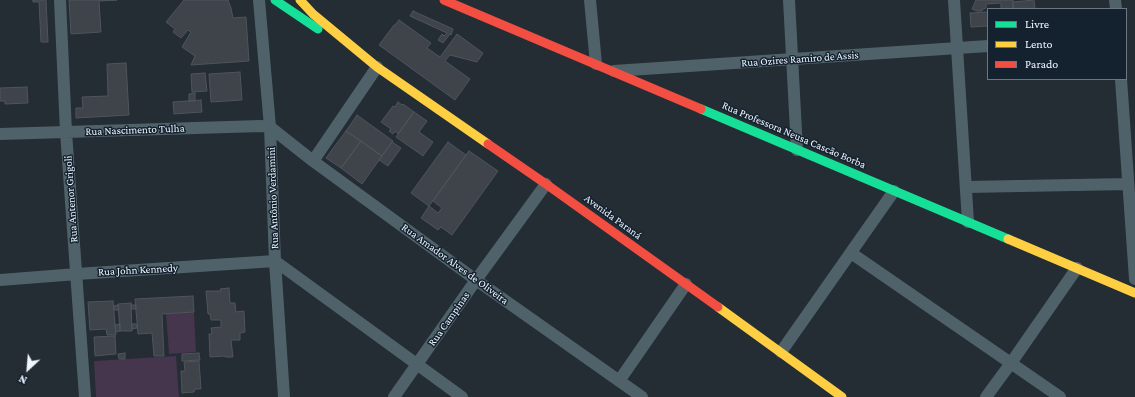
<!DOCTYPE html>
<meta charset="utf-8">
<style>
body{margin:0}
#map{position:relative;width:1135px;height:397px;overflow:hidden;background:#242c34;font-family:"Crimson Pro",serif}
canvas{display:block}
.legend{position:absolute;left:987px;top:8px;width:140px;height:72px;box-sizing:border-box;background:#142230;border:1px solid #6c7782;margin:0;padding:5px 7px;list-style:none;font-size:12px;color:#eff6fe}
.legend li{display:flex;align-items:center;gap:8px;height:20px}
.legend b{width:20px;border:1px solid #6c7782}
.north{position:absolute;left:8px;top:349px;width:40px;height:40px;-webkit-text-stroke:3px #142230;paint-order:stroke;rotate:206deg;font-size:11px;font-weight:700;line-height:16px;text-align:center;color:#eff6fe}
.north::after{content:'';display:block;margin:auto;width:14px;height:18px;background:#eff6fe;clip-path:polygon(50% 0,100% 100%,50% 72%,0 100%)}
</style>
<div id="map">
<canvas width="1135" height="397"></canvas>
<ul class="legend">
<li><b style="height:5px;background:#16e098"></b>Livre</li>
<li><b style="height:5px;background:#ffcf43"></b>Lento</li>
<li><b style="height:5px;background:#f24e42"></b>Parado</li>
</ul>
<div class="north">N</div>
</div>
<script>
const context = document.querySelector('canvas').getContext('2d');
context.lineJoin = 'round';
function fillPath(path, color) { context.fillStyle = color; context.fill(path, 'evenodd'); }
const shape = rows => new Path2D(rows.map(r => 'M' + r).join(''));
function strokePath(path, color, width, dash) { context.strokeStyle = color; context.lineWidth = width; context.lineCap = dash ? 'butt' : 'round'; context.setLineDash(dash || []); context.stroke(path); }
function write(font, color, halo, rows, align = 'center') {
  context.font = font + ' "Crimson Pro",serif'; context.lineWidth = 3; context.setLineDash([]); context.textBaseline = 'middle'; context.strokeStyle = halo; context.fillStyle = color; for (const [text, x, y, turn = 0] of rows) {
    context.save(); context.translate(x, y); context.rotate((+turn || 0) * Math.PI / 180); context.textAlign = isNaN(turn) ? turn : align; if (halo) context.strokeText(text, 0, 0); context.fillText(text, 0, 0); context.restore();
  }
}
fillPath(shape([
 [194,312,196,352,169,354,166,314],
 [176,356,179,397,96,397,94,361]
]), '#45354d');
const building = shape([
 [33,0,46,0,48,42,41,42,39,2,33,2,33,0],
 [69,0,117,0,99,1,101,32,71,34,69,0],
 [184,0,228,0,231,8,233,18,246,17,249,61,191,65,195,56,182,47,191,32,188,30,181,38,173,32,175,29,166,22,184,0],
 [976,0,1013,0,1013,9,1001,9,1001,3,986,4,986,8,983,9,982,11,977,11,972,9,976,0],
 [1034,0,1035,9,1013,9,1013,2,1034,0],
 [413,11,453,29,451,35,450,34,443,43,438,40,442,34,444,36,447,33,410,16,413,11],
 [988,12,988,26,971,27,970,13,988,12],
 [399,20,431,43,427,48,440,57,457,34,483,53,477,62,450,55,445,61,470,79,455,100,379,45,394,25,395,25,399,20],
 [126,63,129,115,76,118,76,108,83,108,82,97,108,96,107,64,126,63],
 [240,72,242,100,211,102,209,74,240,72],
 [205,73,207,91,192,92,191,74,205,73],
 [27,87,28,103,5,104,5,101,0,101,0,88,27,87],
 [195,93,195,101,189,101,189,94,195,93],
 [201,100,202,112,174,114,173,102,201,100],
 [398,102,402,105,403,104,414,112,398,134,395,131,393,134,389,131,391,129,381,122,393,106,395,107,398,102],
 [414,112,427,121,419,132,433,142,423,156,396,137,414,112],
 [357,115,393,141,382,156,346,131,357,115],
 [346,131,361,141,341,168,326,158,346,131],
 [361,141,382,156,362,184,341,168,361,141],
 [392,142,401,148,388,166,379,160,392,142],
 [448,142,466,155,429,206,411,193,448,142],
 [469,151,498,171,452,235,441,227,438,230,421,218,429,206,438,213,442,208,433,201,469,151],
 [229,288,230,303,235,303,236,312,244,311,245,332,240,333,240,340,231,340,233,357,225,357,225,356,210,357,209,334,212,334,211,328,221,327,221,320,211,320,210,314,208,314,206,291,221,291,220,289,229,288],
 [193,296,194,312,162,314,164,356,154,356,152,333,138,334,135,299,193,296],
 [113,301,116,335,107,335,106,329,90,330,88,302,113,301],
 [131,303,132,331,120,331,118,304,131,303],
 [118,305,119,310,114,310,114,306,118,305],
 [131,305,136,305,136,309,131,309,131,305],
 [120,324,120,331,116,332,115,325,120,324],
 [132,324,137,324,137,328,132,329,132,324],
 [115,336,116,354,95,356,94,337,115,336],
 [125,353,125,359,119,359,118,354,125,353],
 [199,353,200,360,182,361,182,354,199,353],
 [199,361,201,389,195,389,194,392,182,393,181,371,185,371,184,362,199,361]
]);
fillPath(building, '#3f434a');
strokePath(building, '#50545c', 1);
strokePath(shape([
 [60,0,66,132,85,397],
 [259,0,270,127,275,261,284,397],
 [590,0,596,64],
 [789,0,797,150],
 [954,0,968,222],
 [1115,0,1116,9],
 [614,71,988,46],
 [1121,79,1135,279],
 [0,134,261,126,270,127,313,161,476,280,642,397],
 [313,161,377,67],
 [966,187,1128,184],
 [851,253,1060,397],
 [0,280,77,274,275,261,462,397],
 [781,352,894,191],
 [619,381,686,284],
 [394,397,476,280,546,184],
 [986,397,1011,363,1077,268]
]), '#506269', 12);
strokePath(shape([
 [275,0,318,29],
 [701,109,1008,239]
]), '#16e098', 9);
strokePath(shape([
 [300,0,313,14,377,67,488,144],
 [1008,239,1135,293],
 [718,307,842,397]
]), '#ffcf43', 9);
strokePath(shape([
 [444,0,701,109],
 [488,144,546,184,718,307]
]), '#f24e42', 9);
write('11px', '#eff6fe', '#142230', [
 ["Rua Ozires Ramiro de Assis",800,59,-4],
 ["Rua Nascimento Tulha",135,130,-2],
 ["Rua Professora Neusa Cascão Borba",794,135,23],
 ["Rua Antônio Verdamini",273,198,-92],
 ["Rua Antenor Grigoli",71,199,-94],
 ["Avenida Paraná",613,217,36],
 ["Rua Amador Alves de Oliveira",455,264,36],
 ["Rua John Kennedy",138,270,-3],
 ["Rua Campinas",449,319,-55]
]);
</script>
